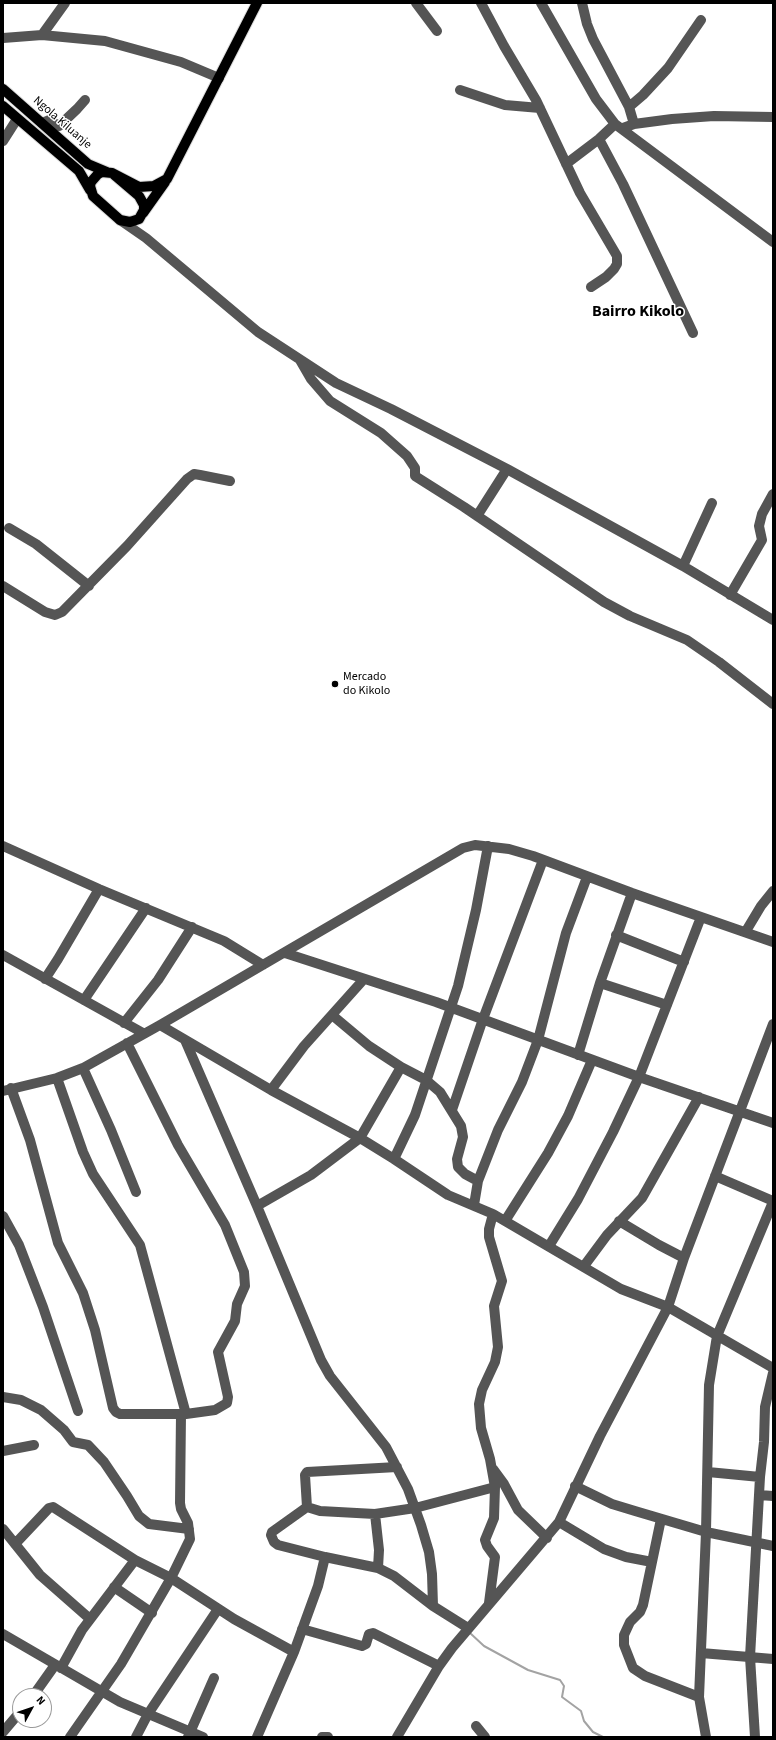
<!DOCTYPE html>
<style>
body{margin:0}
#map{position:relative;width:776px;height:1740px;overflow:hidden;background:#fff;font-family:"Source Sans 3",sans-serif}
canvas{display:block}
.frame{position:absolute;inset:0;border:4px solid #000;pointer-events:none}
.north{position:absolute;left:12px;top:1688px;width:40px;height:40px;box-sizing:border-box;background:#fff;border:1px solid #999;border-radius:50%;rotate:50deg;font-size:11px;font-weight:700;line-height:16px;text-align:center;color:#000}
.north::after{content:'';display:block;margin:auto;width:14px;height:18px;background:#000;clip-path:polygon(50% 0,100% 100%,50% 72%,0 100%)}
</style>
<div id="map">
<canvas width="776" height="1740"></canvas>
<div class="frame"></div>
<div class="north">N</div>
</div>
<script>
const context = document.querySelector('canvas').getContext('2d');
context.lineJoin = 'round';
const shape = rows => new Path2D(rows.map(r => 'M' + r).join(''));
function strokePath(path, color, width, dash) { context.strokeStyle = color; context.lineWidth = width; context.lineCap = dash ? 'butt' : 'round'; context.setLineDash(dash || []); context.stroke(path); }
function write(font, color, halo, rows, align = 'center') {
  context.font = font + ' "Source Sans 3",sans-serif'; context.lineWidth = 3; context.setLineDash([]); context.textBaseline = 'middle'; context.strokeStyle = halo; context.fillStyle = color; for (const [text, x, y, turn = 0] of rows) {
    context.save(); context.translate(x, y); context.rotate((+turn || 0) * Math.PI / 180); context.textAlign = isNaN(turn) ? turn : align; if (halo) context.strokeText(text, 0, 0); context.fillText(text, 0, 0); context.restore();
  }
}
strokePath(shape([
 [470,1633,484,1646,528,1670,560,1680,564,1686,562,1697,581,1711,584,1721,593,1732,603,1737]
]), '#a3a3a3', 2);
const major = shape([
 [3,89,88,164,107,172],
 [3,106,79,171,90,190],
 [102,172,112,173,139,196,144,205,144,210,139,219,130,222,120,220,93,196,90,186,91,182,98,174,102,172],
 [112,173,139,187,154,186,167,179,257,3],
 [143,213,165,182]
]);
strokePath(major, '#dbdbdb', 12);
strokePath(shape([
 [416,3,437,31],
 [481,3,504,46,536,100,580,193,617,256,617,264,614,269,606,277,591,287],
 [541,3,596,99,615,124,773,242],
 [582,3,587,24,593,39,629,107,634,124],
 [42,35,65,3],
 [3,38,42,35,105,41,181,62,219,78],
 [460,90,505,105,540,108],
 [629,107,643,95,668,68,701,20],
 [42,123,49,120,59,126,77,109,85,100],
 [623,128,634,124,672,119,714,116,773,117],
 [599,139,623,184,693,333],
 [3,141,17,119],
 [566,164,599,139,615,124],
 [120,220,146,238,258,332,336,383,391,409,507,469,683,566,773,620],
 [300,360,311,379,330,401,381,433,407,456,415,468,415,476,464,507,604,602,630,616,687,640,719,662,773,704],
 [477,516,507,469],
 [9,528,36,544,89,586],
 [683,566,712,503],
 [3,586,45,612,55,615,62,612,127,546,187,479,194,474,200,475,230,481],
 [730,595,762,540,759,526,762,514,773,494],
 [3,846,99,889,224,941,263,965],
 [746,931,761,906,773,891],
 [616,935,684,962],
 [285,953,436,1002,639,1077,773,1123],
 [3,955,143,1033],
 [45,979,58,959,99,889],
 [600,983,667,1005],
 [84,1000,146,908],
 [332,1015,369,1046,401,1067,426,1080,440,1092,461,1126,463,1137,457,1159,458,1167,465,1174,478,1181],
 [124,1023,158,980,192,927],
 [160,1025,271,1090,360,1138,394,1159,448,1195,493,1214,621,1289,668,1307,773,1368],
 [185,1040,257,1206,321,1360,330,1376,386,1447,408,1489,421,1525,429,1552,432,1574,433,1606],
 [578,1055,600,983,632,893],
 [83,1068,111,1130,136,1192],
 [57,1078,83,1152,93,1174,140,1245,186,1414],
 [11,1088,30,1140,58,1243,83,1293,95,1330,113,1408,116,1412,120,1414,186,1414,215,1410,227,1403,228,1397,218,1352,235,1321,237,1304,245,1286,244,1272,225,1225,178,1145,127,1043],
 [271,1090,304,1046,364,979],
 [3,1091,57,1078,83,1068,160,1025,463,848,475,845,509,849,533,856,632,893,773,942],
 [452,1110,483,1019,543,860],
 [394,1159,415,1115,458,986,476,910,488,846],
 [715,1176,773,1201],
 [474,1205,478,1181,498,1130,522,1082,538,1040,566,933,587,877],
 [257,1206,311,1175,360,1138,401,1067],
 [3,1216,19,1245,43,1307,78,1411],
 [505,1221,548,1153,568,1116,592,1060],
 [619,1221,659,1245,684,1258],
 [549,1246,578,1199,613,1132,639,1077,701,917],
 [584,1266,607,1235,642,1198,699,1097],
 [3,1397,21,1400,41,1410,64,1430,73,1442,88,1445,104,1462,127,1496,139,1516,149,1524,189,1529],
 [3,1451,34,1445],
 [493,1469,504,1484,518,1510,547,1538],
 [708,1472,760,1477],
 [575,1486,612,1504,635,1511,706,1532,773,1546],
 [759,1495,773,1496],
 [307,1507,272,1532,271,1535,274,1542,278,1545,325,1557,378,1568,394,1576,433,1606,468,1628],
 [307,1507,320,1511,375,1514,415,1508,495,1487],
 [307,1507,305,1475,307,1472,397,1467],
 [375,1514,379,1550,378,1568],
 [661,1519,643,1605,640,1612,630,1622,624,1635,624,1645,633,1668,645,1676,699,1697],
 [559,1522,604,1549,626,1557,652,1562],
 [3,1529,40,1575,90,1619],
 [15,1544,49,1508,53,1507,135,1560,171,1578,234,1619,294,1652],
 [114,1587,152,1613],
 [489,1603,495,1557,487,1546,485,1540,494,1518,495,1487,490,1459,481,1428,479,1404,482,1390,495,1362,498,1347,494,1306,502,1281,489,1237,489,1229,493,1214],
 [302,1629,362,1646,366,1644,369,1634,373,1633,439,1666],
 [3,1634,120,1702,203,1737],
 [701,1653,773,1659],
 [61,1668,82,1630,135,1560],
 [33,1696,55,1665],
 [476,1726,485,1737],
 [3,1732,20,1712],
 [70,1737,121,1664,171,1578,190,1539,188,1523,181,1509,180,1503,181,1414],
 [136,1737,148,1714,218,1609],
 [188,1737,214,1678],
 [257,1737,294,1652,318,1586,325,1557],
 [322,1737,328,1737],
 [397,1737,439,1666,452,1648,559,1522,600,1436,668,1307,684,1258,773,1024],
 [706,1737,699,1697,706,1532,709,1385,717,1336,773,1202],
 [755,1737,750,1657,760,1477,764,1442,765,1407,773,1373]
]), '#555', 10);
strokePath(major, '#000', 10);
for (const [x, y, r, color] of [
 [335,684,4,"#000"]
]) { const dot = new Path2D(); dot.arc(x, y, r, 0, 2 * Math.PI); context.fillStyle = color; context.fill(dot); strokePath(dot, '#fff', 1.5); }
write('12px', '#000', '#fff', [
 ["Ngola Kiluanje",62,123,41]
]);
write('12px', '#000', '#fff', [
 ["Mercado",343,677],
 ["do Kikolo",343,691]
], 'left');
write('bold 16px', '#000', '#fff', [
 ["Bairro Kikolo",638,312]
]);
</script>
